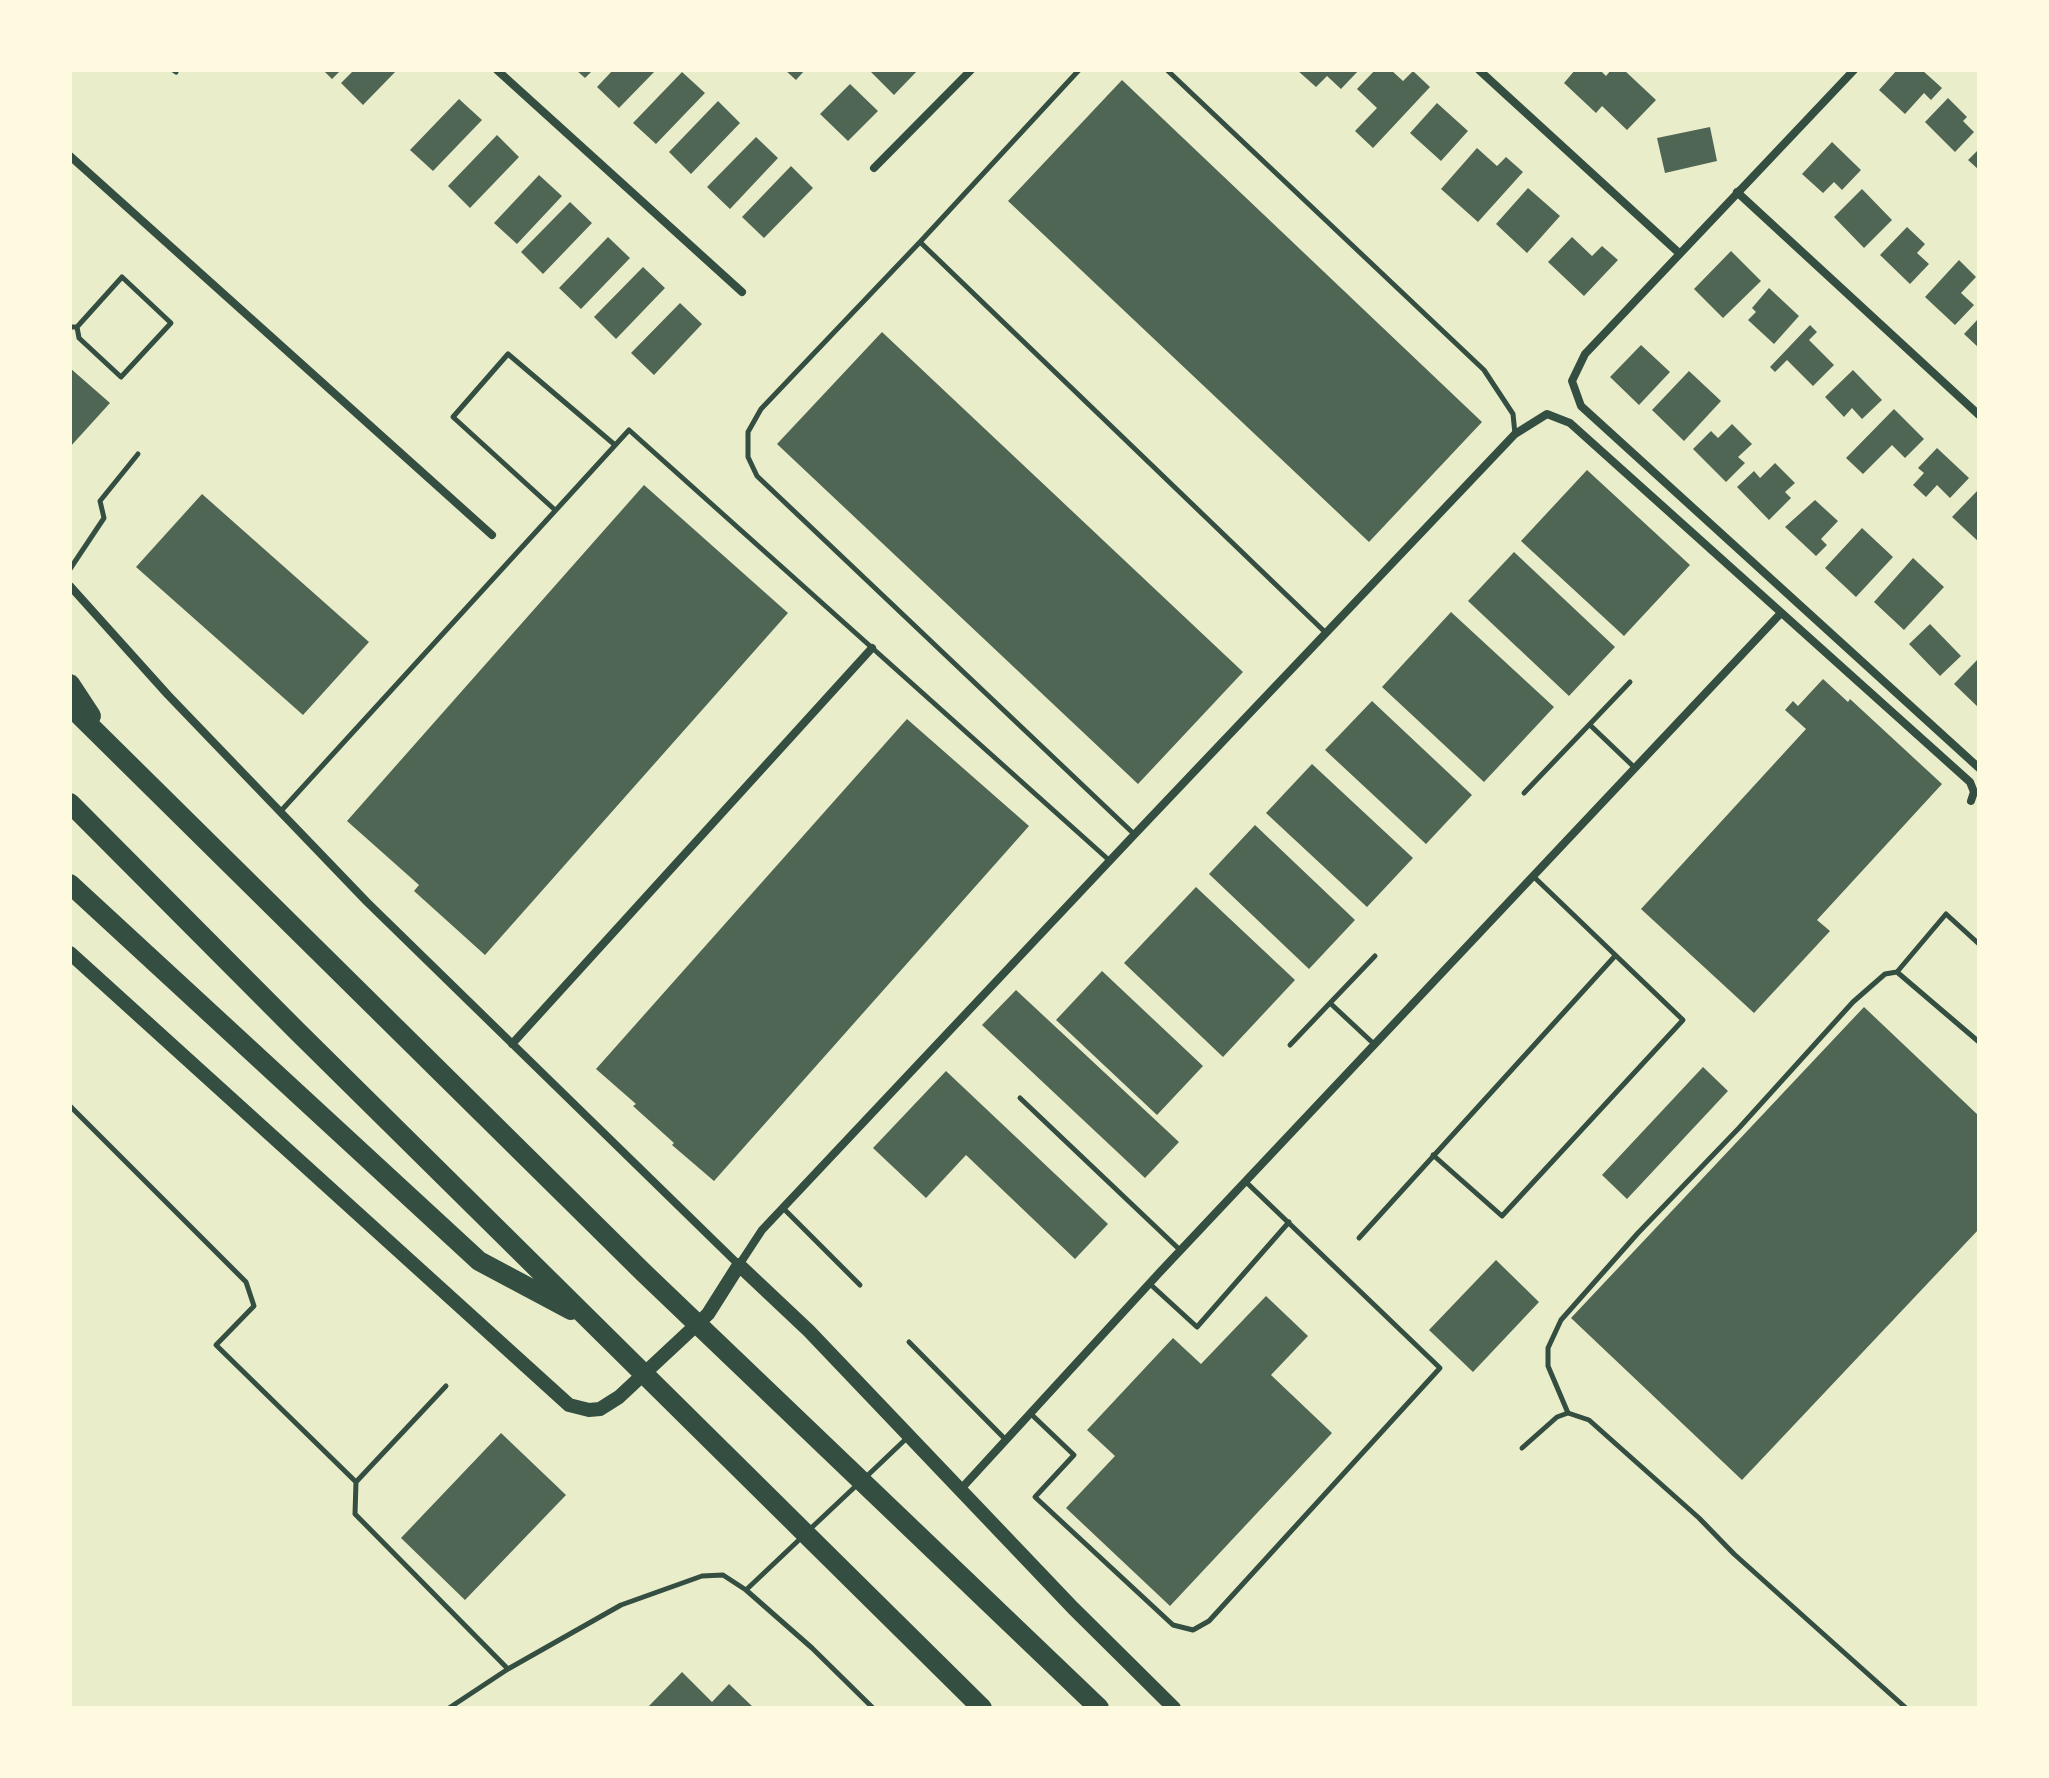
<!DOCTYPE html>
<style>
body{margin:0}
#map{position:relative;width:2049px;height:1778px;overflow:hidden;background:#e9edc9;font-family:"Asap Condensed",sans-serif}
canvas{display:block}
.frame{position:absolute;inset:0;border:72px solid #fefae0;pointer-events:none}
</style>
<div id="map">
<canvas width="2049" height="1778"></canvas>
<div class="frame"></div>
</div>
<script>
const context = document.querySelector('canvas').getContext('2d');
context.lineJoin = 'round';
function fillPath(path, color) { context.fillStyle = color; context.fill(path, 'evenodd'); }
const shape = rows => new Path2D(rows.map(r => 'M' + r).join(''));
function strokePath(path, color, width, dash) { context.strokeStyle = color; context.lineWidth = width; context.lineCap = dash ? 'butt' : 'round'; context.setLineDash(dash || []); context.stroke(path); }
fillPath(shape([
 [323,70,341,70,332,79],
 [354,70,397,70,363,105,341,83],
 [576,70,593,70,585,78],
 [613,70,656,70,619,108,597,87],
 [785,70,805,70,796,80],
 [869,70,918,70,894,95],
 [1297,70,1359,70,1341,89,1327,76,1316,87],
 [1375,70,1391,70,1403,81,1413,71,1430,87,1373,148,1355,131,1377,108,1357,89],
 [1575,70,1600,70,1606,76,1611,70,1624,70,1656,100,1627,130,1602,106,1596,113,1564,83],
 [1897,70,1922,70,1942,88,1931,100,1924,93,1905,114,1879,90],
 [682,72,705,93,656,144,633,123],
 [1122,80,1482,422,1369,542,1008,201],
 [850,84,878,111,848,141,820,114],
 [1948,98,1967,117,1963,121,1974,132,1955,152,1925,122],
 [459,99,482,120,433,171,410,150],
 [718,101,740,123,691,174,669,152],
 [1437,103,1468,131,1441,161,1410,133],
 [1710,127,1717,161,1665,173,1657,138],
 [497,135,519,157,470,208,448,186],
 [756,137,778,158,730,209,707,187],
 [1832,142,1861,170,1842,190,1834,182,1823,193,1802,174],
 [1477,148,1497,166,1506,157,1523,172,1478,222,1441,189],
 [1979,149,1979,170,1968,160],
 [791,166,813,188,764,238,742,217],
 [539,175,562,196,517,244,494,223],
 [1528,188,1560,216,1527,253,1496,224],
 [1862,189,1892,220,1864,248,1834,217],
 [570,202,592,223,543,274,521,252],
 [1907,227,1925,244,1917,253,1929,264,1910,284,1880,255],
 [608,237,630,258,581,309,559,288],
 [1572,237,1592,256,1602,246,1618,260,1584,296,1548,262],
 [1731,251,1761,281,1723,318,1694,289],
 [1959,260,1976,277,1961,293,1974,305,1955,325,1925,297],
 [643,267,665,288,616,339,594,317],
 [1769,288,1799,316,1774,344,1748,320,1756,312,1752,308],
 [680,303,702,324,654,375,631,353],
 [1979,318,1979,348,1964,334],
 [1810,325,1817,332,1809,340,1834,365,1813,386,1787,360,1775,372,1770,367],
 [882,332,1243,672,1138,784,777,444],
 [1641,345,1670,372,1639,405,1610,377],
 [70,368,110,403,70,447],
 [1853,370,1882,400,1862,419,1852,408,1844,417,1825,397],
 [1689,371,1721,401,1684,441,1652,410],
 [1894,409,1924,439,1905,458,1892,445,1863,474,1846,458],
 [1732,424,1752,444,1738,457,1745,463,1726,482,1693,449,1711,431,1718,438],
 [1937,448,1969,478,1950,498,1937,485,1926,497,1913,485,1924,473,1918,468],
 [1775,463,1795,483,1785,492,1791,498,1769,520,1737,487,1754,471,1760,478],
 [1587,470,1690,565,1624,636,1521,541],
 [644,485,788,613,485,955,414,891,419,885,347,821],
 [1979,489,1979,542,1952,517],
 [202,494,369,642,303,715,136,567],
 [1815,500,1838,521,1821,539,1827,545,1816,556,1785,527],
 [1862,528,1893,557,1856,597,1825,568],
 [1514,552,1615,647,1569,696,1468,601],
 [1913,558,1944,587,1904,630,1874,602],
 [1451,612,1554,707,1484,782,1382,687],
 [1930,624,1961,656,1940,676,1909,644],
 [1979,658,1979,708,1954,684],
 [1823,679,1848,702,1850,699,1942,784,1817,920,1830,931,1754,1013,1641,909,1806,729,1785,710,1793,701,1798,706],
 [1372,701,1472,795,1426,844,1325,750],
 [907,719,1029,826,714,1181,672,1145,674,1143,633,1106,636,1104,596,1069],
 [1312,764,1413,858,1367,907,1266,813],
 [1255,825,1355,920,1309,969,1209,874],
 [1196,887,1295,980,1223,1057,1124,963],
 [1102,971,1203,1066,1157,1115,1056,1020],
 [1016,990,1179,1142,1145,1178,982,1025],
 [1864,1007,1979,1116,1979,1229,1742,1480,1571,1318],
 [1703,1067,1728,1091,1627,1199,1602,1175],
 [946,1071,1108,1224,1075,1259,966,1155,926,1198,873,1148],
 [1496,1260,1539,1302,1473,1372,1429,1330],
 [1266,1296,1308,1336,1271,1375,1332,1433,1170,1606,1066,1508,1115,1456,1087,1430,1173,1338,1201,1364],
 [501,1433,566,1495,465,1600,401,1538],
 [682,1672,712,1702,729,1684,754,1708,647,1708]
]), '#4f6655');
strokePath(shape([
 [173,70,176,72],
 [1079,70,920,242,761,409,748,432,748,457,757,476,1134,834],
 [1167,70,1484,370,1513,414,1515,434],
 [920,242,1326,633],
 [70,327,77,327,122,277,171,323,121,377,79,338,77,327],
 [555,510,453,417,508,354,615,445],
 [70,569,104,518,100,501,138,454],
 [1590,725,1635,768],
 [1524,793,1630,682],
 [280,812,629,430,1110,861],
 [1897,972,1946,914,1979,944],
 [1374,1044,1330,1003,1375,956],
 [1290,1045,1330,1003],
 [1020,1098,1180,1250],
 [70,1106,246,1282,254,1306,216,1345,356,1482,355,1514,508,1669],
 [1433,1155,1502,1216,1683,1020,1533,876],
 [783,1208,860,1285],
 [1359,1238,1615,956],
 [1150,1284,1197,1327,1289,1222],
 [909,1342,1006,1440],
 [1568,1413,1548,1366,1548,1348,1561,1320,1638,1233,1739,1128,1853,1002,1885,974,1897,972,1979,1042],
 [1031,1414,1074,1455,1035,1497,1173,1625,1193,1630,1209,1621,1440,1368,1245,1181],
 [1522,1448,1557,1417,1568,1413,1589,1420,1699,1518,1734,1554,1906,1708],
 [867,1476,909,1436],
 [356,1482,446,1386],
 [808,1531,859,1483],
 [746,1590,801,1538],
 [449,1708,508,1669,621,1605,702,1576,723,1575,746,1590,812,1648,873,1708]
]), '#344e41', 5);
strokePath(shape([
 [497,70,742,292],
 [1479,70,1679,253],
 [1854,70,1585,354,1572,381,1581,406,1979,768],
 [70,156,492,535],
 [874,168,971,70],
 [1737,192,1979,415],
 [70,586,168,695,367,902,739,1265,762,1230,1134,835,1515,434,1547,414,1570,423,1970,782,1974,792,1971,801],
 [512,1044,872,648],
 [960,1490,1160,1272,1781,613]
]), '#344e41', 8);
strokePath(shape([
 [70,953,569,1405,589,1410,600,1409,619,1397,708,1314,739,1265,809,1331,1073,1608,1174,1708]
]), '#344e41', 14);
strokePath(shape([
 [70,684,91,716],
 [70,706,644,1273,1099,1708],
 [70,803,297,1031,982,1708],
 [70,884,479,1261,571,1310]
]), '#344e41', 20);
</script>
